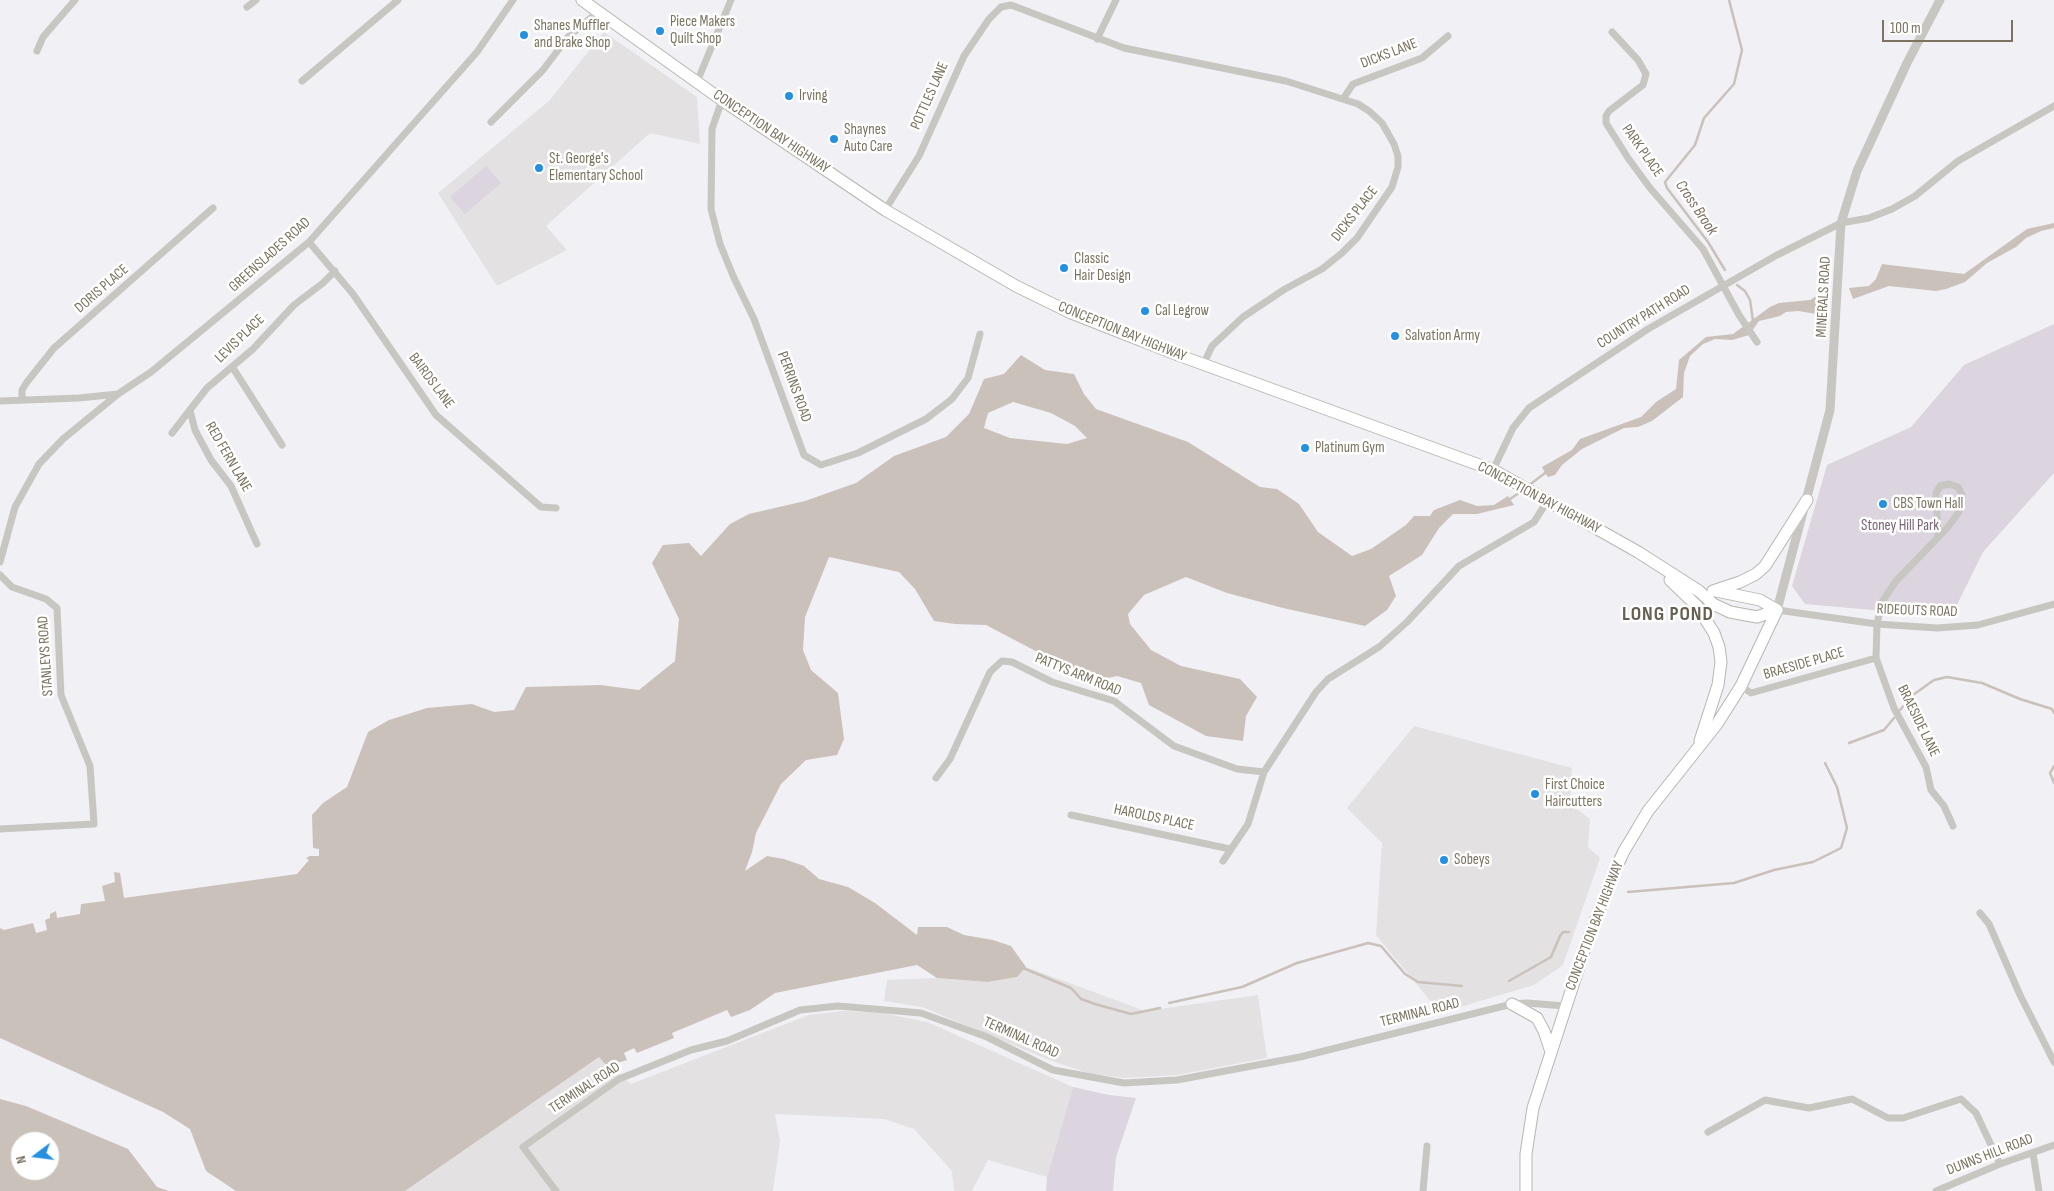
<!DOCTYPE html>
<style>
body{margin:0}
#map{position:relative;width:2054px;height:1191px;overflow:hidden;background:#f1f0f4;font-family:"Sofia Sans Condensed",sans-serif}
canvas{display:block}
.north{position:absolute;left:10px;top:1131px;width:50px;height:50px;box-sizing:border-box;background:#fff;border:1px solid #cac7bf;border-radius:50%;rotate:255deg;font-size:14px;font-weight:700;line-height:20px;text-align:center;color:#7b725f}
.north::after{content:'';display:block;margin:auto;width:18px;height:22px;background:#2390e2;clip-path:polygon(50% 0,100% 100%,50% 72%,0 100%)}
.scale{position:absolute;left:1882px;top:20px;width:131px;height:22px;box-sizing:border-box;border:2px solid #7b725f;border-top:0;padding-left:6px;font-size:15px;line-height:18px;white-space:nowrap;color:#7b725f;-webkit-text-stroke:4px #fff;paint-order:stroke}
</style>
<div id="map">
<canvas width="2054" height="1191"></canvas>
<div class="north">N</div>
<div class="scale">100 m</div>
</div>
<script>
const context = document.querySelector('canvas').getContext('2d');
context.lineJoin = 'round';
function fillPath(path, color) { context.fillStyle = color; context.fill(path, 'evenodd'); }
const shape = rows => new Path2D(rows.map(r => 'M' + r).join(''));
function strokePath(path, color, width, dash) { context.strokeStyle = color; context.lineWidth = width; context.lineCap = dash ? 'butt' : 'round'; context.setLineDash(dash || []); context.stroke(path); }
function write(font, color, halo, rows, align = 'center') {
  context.font = font + ' "Sofia Sans Condensed",sans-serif'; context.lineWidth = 5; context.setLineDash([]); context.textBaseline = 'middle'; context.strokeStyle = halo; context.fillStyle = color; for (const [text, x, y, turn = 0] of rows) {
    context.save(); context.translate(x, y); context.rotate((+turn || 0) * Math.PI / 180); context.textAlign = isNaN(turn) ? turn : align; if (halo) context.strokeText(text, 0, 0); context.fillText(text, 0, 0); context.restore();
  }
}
fillPath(shape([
 [604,32,697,97,700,144,650,133,546,226,567,250,497,286,438,193,549,101],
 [1414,726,1572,768,1570,804,1590,819,1588,847,1600,858,1563,965,1534,985,1440,1013,1376,935,1382,843,1347,808],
 [1026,967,1145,1011,1258,995,1267,1058,1177,1075,1124,1078,1088,1073,1049,1060,922,1007,884,1001,887,980,937,978,988,982,1017,977],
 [844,1011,882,1013,927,1022,1073,1087,1047,1177,988,1160,972,1191,954,1191,952,1171,914,1129,884,1119,775,1114,780,1141,773,1191,405,1191,599,1057,631,1084,809,1015]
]), '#e3e1e2');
fillPath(shape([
 [486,166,501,183,465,214,450,197],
 [2054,324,2054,473,1983,552,1951,617,1805,604,1792,586,1827,465,1911,427,1964,365],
 [1073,1087,1109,1095,1136,1098,1116,1157,1113,1191,1046,1191,1047,1177]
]), '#dcd4de');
fillPath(shape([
 [2054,223,2054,228,2041,231,2026,238,2016,247,1987,263,1965,282,1946,289,1936,291,1889,286,1853,299,1849,288,1869,286,1876,279,1882,264,1964,274,2027,229],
 [1816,296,1823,315,1798,311,1786,312,1780,316,1759,321,1749,335,1732,340,1715,339,1703,344,1690,356,1684,373,1683,397,1652,421,1638,427,1624,428,1582,449,1562,465,1555,475,1548,477,1545,473,1542,467,1572,450,1580,439,1641,417,1656,402,1676,389,1679,360,1706,337,1733,334,1770,307,1779,303,1810,300],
 [1021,355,1045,370,1074,374,1084,394,1096,409,1188,442,1260,487,1277,489,1299,504,1318,532,1352,556,1371,549,1406,525,1414,516,1430,516,1434,510,1460,500,1477,506,1494,505,1508,496,1514,505,1477,514,1453,514,1439,528,1422,555,1389,576,1396,596,1387,610,1365,626,1283,608,1227,593,1186,577,1144,595,1128,614,1130,624,1151,650,1181,666,1240,679,1257,697,1246,716,1243,741,1206,736,1149,705,1141,683,1117,676,1098,680,1068,668,986,625,955,624,934,621,915,589,899,572,829,557,805,617,803,650,811,670,838,693,844,739,837,755,806,760,781,784,756,833,752,852,745,871,767,856,784,859,804,866,819,879,848,887,875,903,917,935,918,927,947,927,964,935,993,940,1011,946,1026,967,1017,977,988,982,937,978,917,965,775,993,750,1010,731,1017,727,1010,672,1033,674,1038,637,1053,634,1048,624,1053,627,1060,607,1066,599,1057,405,1191,236,1191,206,1171,190,1129,163,1112,0,1038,0,928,4,930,33,923,36,933,47,930,45,920,50,918,50,914,56,911,57,918,80,914,81,904,105,901,102,886,115,882,114,872,120,873,124,898,297,874,309,860,306,858,310,856,319,856,319,849,313,848,312,815,323,803,347,787,368,732,389,720,427,708,472,704,494,712,514,710,526,687,600,685,639,690,675,661,679,619,652,563,663,545,689,543,701,556,730,524,749,514,805,501,856,483,894,456,946,437,969,414,984,379,1004,374],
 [1013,402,1051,413,1075,426,1087,438,1067,444,1010,438,984,428,988,413],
 [0,1099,26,1106,128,1149,157,1187,169,1191,0,1191],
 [20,1141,50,1141,50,1171,20,1171]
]), '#cac1ba');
strokePath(shape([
 [1725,270,1708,242,1667,188,1665,182,1695,145,1704,118,1734,84,1742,50,1729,0],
 [1737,285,1745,291,1750,300,1753,321],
 [1528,486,1545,473],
 [1510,499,1522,491],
 [1900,710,1913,695,1934,680,1947,677,1982,683,2020,699,2052,709,2054,713],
 [1849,743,1884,730,1894,718],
 [2054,766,2050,773,2054,783],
 [1628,892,1734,883,1774,870,1813,862,1841,848,1847,828,1837,787,1825,763],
 [1023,968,1071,988,1081,999,1095,1004,1131,1014,1160,1008],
 [1509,981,1551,957,1560,936,1563,932,1569,932],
 [1169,1003,1242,987,1297,963,1368,943,1381,946,1405,974,1418,982,1462,986]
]), '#cac1ba', 2.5);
const primary = shape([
 [582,0,722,100,885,210,1016,286,1071,313,1178,355,1493,470,1638,552,1699,591,1713,604,1730,612,1757,617,1777,610],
 [1670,580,1697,606,1714,633,1719,647,1721,662,1718,685,1700,741],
 [1713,591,1740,582,1756,574,1765,566,1807,500],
 [1716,591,1760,600,1777,610],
 [1512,1004,1537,1018,1544,1031,1551,1052],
 [1526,1191,1526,1154,1533,1108,1588,939,1611,879,1624,851,1648,811,1717,724,1741,686,1777,610]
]);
strokePath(primary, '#b8b6b0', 13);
strokePath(shape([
 [247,7,256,0],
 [1612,32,1638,60,1646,74,1643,85,1609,111,1606,116,1606,123,1628,158,1650,188,1703,249,1739,315,1757,342],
 [1097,39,1116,0],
 [37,51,43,37,75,0],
 [302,81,398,0],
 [697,82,731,0],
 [1343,99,1353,84,1422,58,1448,36],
 [722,100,712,129,711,209,720,244,734,278,754,319,804,455,821,465,858,453,926,419,952,399,968,378,980,334],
 [491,122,543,70,568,37,598,12],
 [885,210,919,156,964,56,989,19,1001,7,1011,5,1124,48,1286,81,1358,104,1369,111,1382,123,1394,144,1398,156,1398,167,1392,187,1357,238,1342,253,1322,269,1285,289,1243,317,1212,346,1204,363],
 [309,242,353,294,436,415,541,507,556,508],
 [233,368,282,445],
 [22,399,22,390,27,382,54,348,213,208],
 [0,401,79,398,118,394,151,372,309,242,477,52,513,0],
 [190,410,195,430,211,460,231,486,257,544],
 [172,433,207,388,253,349,294,305,323,283,335,271],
 [1493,470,1513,428,1529,408,1648,329,1777,255,1841,223,1869,218,1892,209,1915,196,1958,161,2054,106],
 [1938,536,1936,493,1940,486,1949,484,1958,487,1962,495,1959,512,1948,527,1896,581,1882,602,1877,624,1876,658,1894,708,1926,767,1931,790,1944,806,1953,826],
 [0,562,15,507,39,464,63,439,118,394],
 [0,575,12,587,46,599,57,608,61,695,90,766,94,824,0,829],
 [1777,610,1877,624,1937,628,1978,625,2054,604],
 [1741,686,1751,693,1876,658],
 [936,778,950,759,990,672,1002,661,1012,662,1052,682,1114,701,1174,746,1237,769,1264,772],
 [1071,815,1230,849],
 [1223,861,1248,824,1264,772,1316,692,1328,679,1379,647,1407,622,1459,566,1534,522,1548,500],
 [1980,913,1989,924,2020,995,2054,1062],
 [1708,1132,1765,1100,1809,1108,1852,1099,1888,1118,1903,1118,1961,1099,1976,1113,2000,1164],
 [2033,1153,2039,1191],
 [556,1191,523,1147,619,1079,691,1050,727,1041,800,1010,838,1006,921,1013,987,1037,1053,1070,1124,1083,1177,1080,1300,1057,1512,1004,1527,1003,1565,1006],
 [1423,1191,1427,1146],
 [1936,1191,2000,1164,2054,1145]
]), '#c8c6c1', 7);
strokePath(shape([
 [1777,610,1830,410,1841,223,1857,171,1907,63,1940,0]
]), '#c8c6c1', 9);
strokePath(primary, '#fff', 11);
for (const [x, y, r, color] of [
 [660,31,5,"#2390e2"],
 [524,35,5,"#2390e2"],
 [789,96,5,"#2390e2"],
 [834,139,5,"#2390e2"],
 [539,168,5,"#2390e2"],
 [1064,268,5,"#2390e2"],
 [1145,311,5,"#2390e2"],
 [1395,336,5,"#2390e2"],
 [1305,448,5,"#2390e2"],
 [1883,504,5,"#2390e2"],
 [1535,794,5,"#2390e2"],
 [1444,860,5,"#2390e2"]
]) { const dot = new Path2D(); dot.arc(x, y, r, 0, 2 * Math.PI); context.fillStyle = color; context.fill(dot); strokePath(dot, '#fff', 2); }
write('15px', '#7b725f', '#fff', [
 ["Piece Makers",670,22],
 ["Quilt Shop",670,39],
 ["Shanes Muffler",534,26],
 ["and Brake Shop",534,43],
 ["Irving",799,96],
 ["Shaynes",844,130],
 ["Auto Care",844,147],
 ["St. George's",549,159],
 ["Elementary School",549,176],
 ["Classic",1074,259],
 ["Hair Design",1074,276],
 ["Cal Legrow",1155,311],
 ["Salvation Army",1405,336],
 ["Platinum Gym",1315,448],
 ["CBS Town Hall",1893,504],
 ["First Choice",1545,785],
 ["Haircutters",1545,802],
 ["Sobeys",1454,860]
], 'left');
write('15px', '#7b725f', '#fff', [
 ["DICKS LANE",1389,54,-21],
 ["POTTLES LANE",930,96,-66],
 ["CONCEPTION BAY HIGHWAY",771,132,34],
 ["PARK PLACE",1642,151,55],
 ["DICKS PLACE",1355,214,-52],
 ["GREENSLADES ROAD",270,255,-42],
 ["DORIS PLACE",102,289,-41],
 ["MINERALS ROAD",1824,297,-87],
 ["COUNTRY PATH ROAD",1644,317,-32],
 ["CONCEPTION BAY HIGHWAY",1122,332,22],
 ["LEVIS PLACE",240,339,-44],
 ["BAIRDS LANE",431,381,53],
 ["PERRINS ROAD",794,387,70],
 ["RED FERN LANE",228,457,60],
 ["CONCEPTION BAY HIGHWAY",1539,498,28],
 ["RIDEOUTS ROAD",1917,611,2],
 ["STANLEYS ROAD",46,656,-94],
 ["BRAESIDE PLACE",1804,664,-16],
 ["PATTYS ARM ROAD",1078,675,22],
 ["BRAESIDE LANE",1918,721,64],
 ["HAROLDS PLACE",1154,818,12],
 ["CONCEPTION BAY HIGHWAY",1595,926,-69],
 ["TERMINAL ROAD",1420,1013,-14],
 ["TERMINAL ROAD",1021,1038,24],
 ["TERMINAL ROAD",585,1088,-33],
 ["DUNNS HILL ROAD",1990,1155,-21]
]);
write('15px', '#796279', '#fff', [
 ["Stoney Hill Park",1900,526]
]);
write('italic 16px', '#7f6e5f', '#fff', [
 ["Cross Brook",1696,208,56]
]);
context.letterSpacing = '1px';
write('bold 20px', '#675f51', '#fff', [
 ["LONG POND",1668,615]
]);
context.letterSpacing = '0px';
</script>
